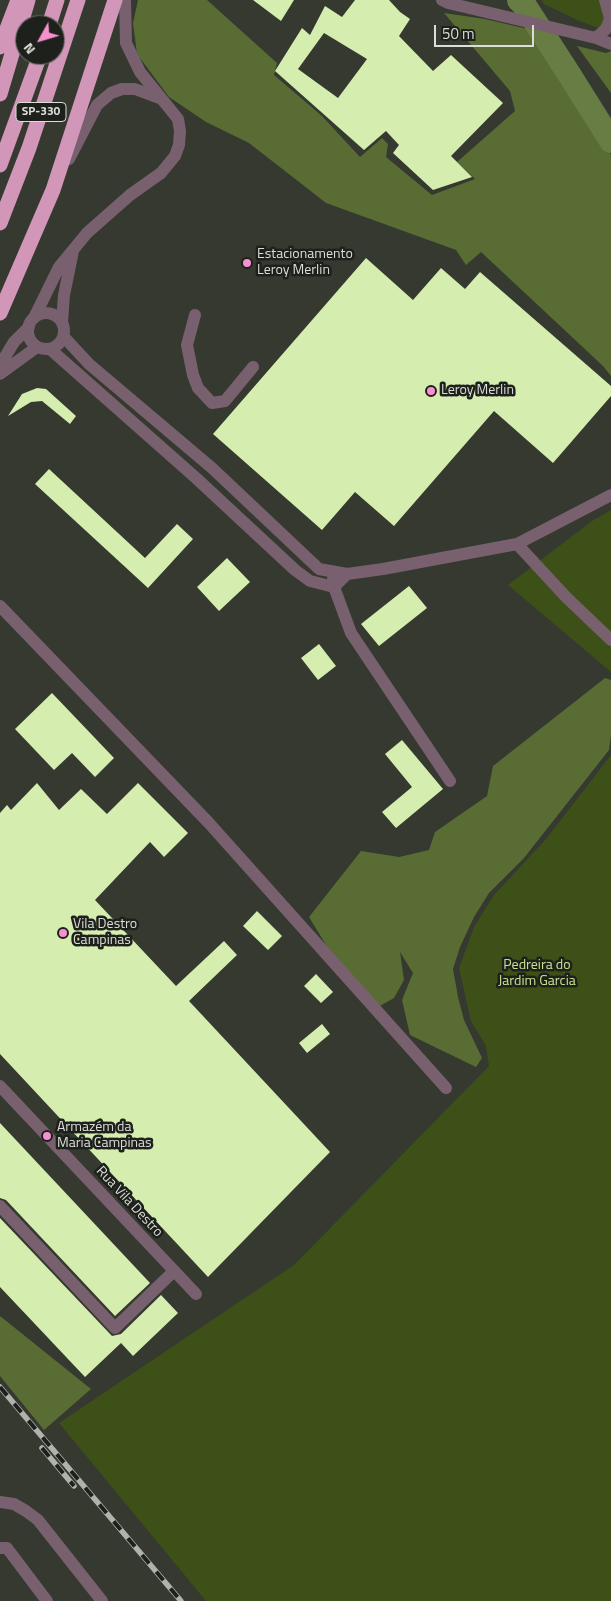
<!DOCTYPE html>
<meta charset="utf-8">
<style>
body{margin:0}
#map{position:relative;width:611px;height:1601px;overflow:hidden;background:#353930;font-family:"Titillium Web",sans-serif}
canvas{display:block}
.north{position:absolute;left:15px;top:15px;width:50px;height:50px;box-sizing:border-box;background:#1e201b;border:1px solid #6a6c67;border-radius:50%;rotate:231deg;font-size:14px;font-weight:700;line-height:20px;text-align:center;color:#dbded8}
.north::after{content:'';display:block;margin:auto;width:18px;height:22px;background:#f790ce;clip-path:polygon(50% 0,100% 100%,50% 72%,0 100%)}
.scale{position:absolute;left:434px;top:25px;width:100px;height:22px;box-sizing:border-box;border:2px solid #dbded8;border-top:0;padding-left:6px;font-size:15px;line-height:18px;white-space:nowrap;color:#dbded8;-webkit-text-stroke:4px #1e201b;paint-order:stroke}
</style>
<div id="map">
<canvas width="611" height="1601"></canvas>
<div class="north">N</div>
<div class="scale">50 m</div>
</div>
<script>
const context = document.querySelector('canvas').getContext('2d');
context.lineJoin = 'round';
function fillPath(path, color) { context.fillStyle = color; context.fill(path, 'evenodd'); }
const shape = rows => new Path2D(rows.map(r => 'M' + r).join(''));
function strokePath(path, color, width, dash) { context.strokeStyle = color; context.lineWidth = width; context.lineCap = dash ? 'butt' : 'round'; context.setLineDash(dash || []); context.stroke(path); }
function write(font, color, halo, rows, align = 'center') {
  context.font = font + ' "Titillium Web",sans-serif'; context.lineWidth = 5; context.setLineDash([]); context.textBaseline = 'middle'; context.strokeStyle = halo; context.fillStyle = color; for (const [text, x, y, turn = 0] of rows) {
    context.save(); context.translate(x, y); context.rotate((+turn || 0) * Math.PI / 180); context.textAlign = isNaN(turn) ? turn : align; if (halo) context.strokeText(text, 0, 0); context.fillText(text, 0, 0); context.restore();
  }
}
fillPath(shape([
 [541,0,611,0,606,31,577,20,544,4],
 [611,510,611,672,508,585,592,521],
 [611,755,611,1601,206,1601,59,1423,294,1265,489,1066,486,1046,471,1021,459,968,474,927,494,895,546,839]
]), '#3d5018');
fillPath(shape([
 [138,0,207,0,277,63,274,75,322,116,360,157,382,138,388,144,386,157,432,195,475,179,457,162,515,111,510,91,444,13,485,19,532,30,611,155,611,376,603,366,481,252,466,265,456,250,326,203,249,143,206,122,169,97,137,54,133,23],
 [577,46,606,53,611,51,611,93],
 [605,678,611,680,611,735,609,750,524,858,489,893,474,917,460,947,453,969,458,997,464,1020,482,1058,476,1067,410,1035,402,1000,413,973,400,952,404,980,394,998,378,1007,329,950,309,917,361,851,399,857,429,850,435,832,487,796,493,766],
 [0,1316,91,1389,44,1430,0,1376]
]), '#586c34');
strokePath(shape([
 [519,0,525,6,569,74,611,141]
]), '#687d44', 24);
fillPath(shape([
 [253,0,294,0,281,21],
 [355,0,389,0,400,12,410,19,399,36,433,71,451,55,503,103,451,156,472,177,433,190,393,153,399,145,386,131,364,150,275,71,302,28,310,35,325,6,342,17],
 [324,33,367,59,338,98,298,69],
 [366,258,413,300,441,268,465,289,480,272,611,386,611,396,553,463,494,411,394,526,355,492,322,530,213,434],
 [37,388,46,389,76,416,70,424,42,401,31,402,8,416,22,394],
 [49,469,145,558,177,524,193,539,148,588,35,484],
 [227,558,250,582,219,611,197,587],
 [409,586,427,608,379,646,361,624],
 [319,644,336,666,318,680,301,658],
 [52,693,114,758,95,777,72,753,54,770,15,729],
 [402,740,443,789,396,828,382,812,412,787,385,754],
 [37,783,59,810,81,789,107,814,138,783,188,833,164,857,150,842,95,900,176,986,224,941,237,955,189,1001,330,1152,208,1277,0,1054,0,813,7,805,11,810],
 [257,911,282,936,268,950,243,926],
 [316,974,333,992,321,1003,304,986],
 [322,1024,330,1034,307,1053,299,1043],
 [0,1123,150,1283,115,1316,6,1200,0,1198],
 [0,1218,112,1336,121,1334,161,1295,178,1313,133,1356,121,1343,85,1377,0,1287]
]), '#d5edaf');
strokePath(shape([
 [442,0,448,3,596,38,611,44],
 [605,0,611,22],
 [596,38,606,29,610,19],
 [69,159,97,105,111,93,122,89,135,89,159,98],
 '28 331a18 18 0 1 1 36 0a18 18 0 1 1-36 0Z',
 [195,315,187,345,193,375,198,388,212,403,225,401,253,367],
 [34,318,59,267,87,233,130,195,161,173,175,156,179,145,180,131,178,119,140,72,126,43,125,0],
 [62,322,64,295,73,251],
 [64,337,89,364,212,468,319,569,347,574,383,569,517,544,611,495],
 [50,349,196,478,295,570,310,581,334,587,347,574],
 [0,373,3,360,14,342,29,327],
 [0,374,37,347],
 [517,544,566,597,611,640],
 [333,579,334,587,351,633,450,781],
 [0,606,208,822,446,1088],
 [0,1086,196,1294],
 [0,1206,115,1328,174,1271],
 [0,1502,14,1504,26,1511,38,1520,102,1601],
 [0,1548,7,1548,47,1601]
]), '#79606e', 12);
strokePath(shape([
 [49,25,57,0],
 [0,47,18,0],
 [0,94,28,0],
 [0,165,40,55],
 [0,223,29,148,78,0],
 [0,313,53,190,115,0]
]), '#d296b8', 15);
const rail = shape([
 [0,1387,181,1601],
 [42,1448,74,1486]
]);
strokePath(rail, '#b0b3ac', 5.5);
strokePath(rail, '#1e201b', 4, [11]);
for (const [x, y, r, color] of [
 [247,263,5,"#f790ce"],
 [431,391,5,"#f790ce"],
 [63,933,5,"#f790ce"],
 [47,1136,5,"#f790ce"]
]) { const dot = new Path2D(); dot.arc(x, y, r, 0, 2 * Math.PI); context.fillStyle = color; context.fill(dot); strokePath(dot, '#1e201b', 2); }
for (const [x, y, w] of [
 [41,112,50]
]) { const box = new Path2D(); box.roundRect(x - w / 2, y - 9.5, w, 19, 4); context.fillStyle = '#1e201b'; context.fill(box); strokePath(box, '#dbded8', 1); }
write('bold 12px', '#dbded8', null, [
 ["SP-330",41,112]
]);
write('14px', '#dbded8', '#1e201b', [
 ["Estacionamento",257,255],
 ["Leroy Merlin",257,271],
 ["Leroy Merlin",441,391],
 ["Vila Destro",73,925],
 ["Campinas",73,941],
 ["Armazém da",57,1128],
 ["Maria Campinas",57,1144]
], 'left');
write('14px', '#c4e48f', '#1e201b', [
 ["Pedreira do",537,966],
 ["Jardim Garcia",537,982]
]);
write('14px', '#dbded8', '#1e201b', [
 ["Rua Vila Destro",129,1202,47]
]);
</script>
